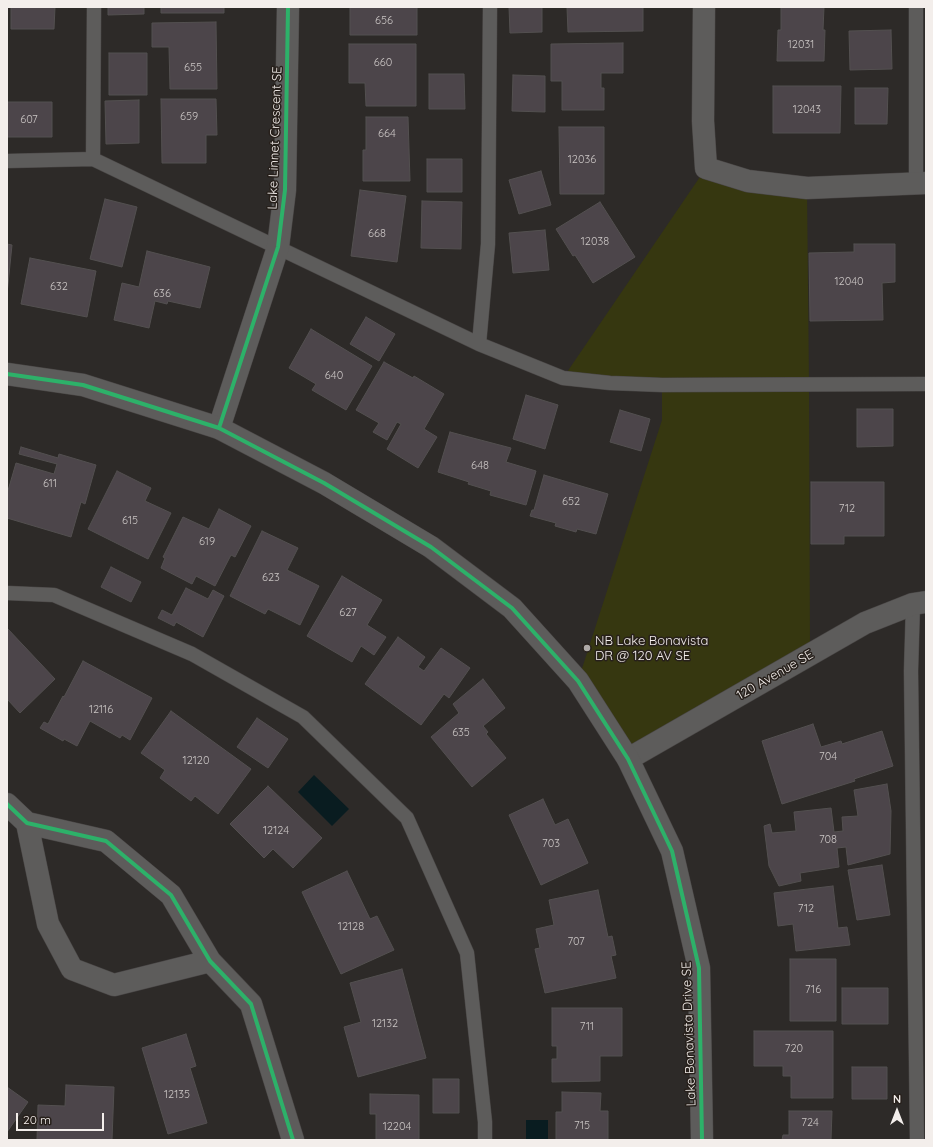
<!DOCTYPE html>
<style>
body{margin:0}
#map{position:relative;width:933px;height:1147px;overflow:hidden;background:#2d2a28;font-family:Quicksand,sans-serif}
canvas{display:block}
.frame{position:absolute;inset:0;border:8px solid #f3eeeb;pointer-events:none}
.north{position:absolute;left:877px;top:1091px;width:40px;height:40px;-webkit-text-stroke:3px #27201b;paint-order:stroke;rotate:0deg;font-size:11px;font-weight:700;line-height:16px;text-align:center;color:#f3eeeb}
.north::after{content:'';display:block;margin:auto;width:14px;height:18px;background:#f3eeeb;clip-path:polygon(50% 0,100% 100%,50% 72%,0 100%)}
.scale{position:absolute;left:16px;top:1113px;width:88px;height:18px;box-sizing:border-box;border:2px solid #f3eeeb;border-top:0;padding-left:5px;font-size:12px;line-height:14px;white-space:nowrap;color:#f3eeeb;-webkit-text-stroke:3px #27201b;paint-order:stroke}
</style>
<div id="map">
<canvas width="933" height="1147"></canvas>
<div class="frame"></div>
<div class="north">N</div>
<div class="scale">20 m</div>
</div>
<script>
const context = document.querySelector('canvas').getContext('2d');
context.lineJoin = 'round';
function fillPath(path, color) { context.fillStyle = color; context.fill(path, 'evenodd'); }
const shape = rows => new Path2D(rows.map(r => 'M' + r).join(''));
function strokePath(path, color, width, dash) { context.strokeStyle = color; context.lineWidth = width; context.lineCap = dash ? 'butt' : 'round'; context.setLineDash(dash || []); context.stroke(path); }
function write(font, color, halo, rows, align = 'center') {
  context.font = font + ' Quicksand,sans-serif'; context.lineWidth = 3; context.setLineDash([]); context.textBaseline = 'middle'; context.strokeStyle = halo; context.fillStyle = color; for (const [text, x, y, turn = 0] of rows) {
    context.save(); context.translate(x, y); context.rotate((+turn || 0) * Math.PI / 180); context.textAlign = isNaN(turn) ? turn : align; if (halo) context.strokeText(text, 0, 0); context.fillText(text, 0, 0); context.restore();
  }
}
fillPath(shape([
 [706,168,807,188,809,384,810,655,628,759,578,681,662,420,662,385,563,378]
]), '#363710');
fillPath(shape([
 [314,775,349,809,332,826,298,792],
 [526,1120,548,1120,548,1140,526,1140]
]), '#091c20');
const building = shape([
 [11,7,55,7,54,29,11,29,11,7],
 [108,7,144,7,144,14,108,15,108,7],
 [161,7,224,7,224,13,161,13,161,7],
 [350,7,417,7,417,35,350,35,350,7],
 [509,7,542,7,542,32,510,33,509,7],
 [567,7,643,7,643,31,568,32,567,7],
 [781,7,824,7,823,30,825,30,824,61,777,61,778,30,781,30,781,7],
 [216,22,217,89,170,89,169,47,152,47,152,23,216,22],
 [891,30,892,69,850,70,849,31,891,30],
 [623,43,623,73,601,73,601,88,604,88,604,110,562,110,562,81,551,81,551,44,623,43],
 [349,44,416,44,416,106,366,106,365,83,349,83,349,44],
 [109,53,147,53,147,95,109,95,109,53],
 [429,74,464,74,465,109,429,109,429,74],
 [513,75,545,76,545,112,512,111,513,75],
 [773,86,841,86,840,133,773,133,773,86],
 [855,88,888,88,887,124,855,124,855,88],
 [161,99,216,99,217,135,206,135,206,163,162,163,161,99],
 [139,100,139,143,106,144,105,101,139,100],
 [7,102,52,102,52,137,7,137,7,102],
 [366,117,408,117,410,181,363,181,363,150,366,150,366,117],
 [559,127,604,127,604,194,560,194,559,127],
 [427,159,462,159,462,192,427,192,427,159],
 [541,171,551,205,519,214,509,180,541,171],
 [360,190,406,196,397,262,351,256,360,190],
 [105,199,137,207,122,267,90,259,105,199],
 [422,201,462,202,461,249,421,248,422,201],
 [600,202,635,257,593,283,575,255,573,256,556,229,600,202],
 [545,230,549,270,513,273,509,233,545,230],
 [7,244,12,245,7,294,7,244],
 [854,244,895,244,895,282,882,283,883,320,810,321,809,253,854,252,854,244],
 [147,251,210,267,200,308,168,301,167,304,155,301,149,328,114,320,122,283,139,287,147,251],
 [30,258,96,271,87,317,21,304,30,258],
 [366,317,395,334,379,361,350,344,366,317],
 [311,329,372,366,346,410,312,390,316,384,289,368,311,329],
 [384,362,413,378,414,376,444,394,424,429,437,437,418,468,387,449,401,424,397,422,387,440,373,432,379,423,356,410,384,362],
 [526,395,558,405,545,449,513,439,526,395],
 [857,409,893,409,893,446,857,447,857,409],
 [620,410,650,419,641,451,610,442,620,410],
 [450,432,511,448,506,462,536,471,526,505,490,495,491,491,468,484,469,482,438,472,450,432],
 [21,447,58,458,59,454,96,465,85,504,81,502,71,537,7,518,7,494,16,463,54,474,57,464,19,454,21,447],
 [117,471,151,488,145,501,171,513,148,559,88,529,117,471],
 [544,475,608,494,596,534,577,529,576,532,555,526,556,523,530,516,532,510,534,510,544,475],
 [811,482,884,482,884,536,844,536,844,544,811,544,811,482],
 [219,509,251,526,235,557,231,555,215,586,196,576,192,584,161,568,165,558,163,557,183,517,209,529,219,509],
 [262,531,298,548,287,570,319,586,300,625,268,609,265,614,230,596,262,531],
 [111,567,141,582,131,602,101,587,111,567],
 [342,576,382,600,367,625,386,637,374,655,361,646,352,662,307,636,342,576],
 [186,588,208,599,213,590,224,596,203,637,176,622,174,626,158,618,162,610,172,615,186,588],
 [7,628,55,679,20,713,7,699,7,628],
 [398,637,425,657,418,667,424,671,441,648,470,668,449,698,444,694,421,725,365,684,398,637],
 [83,661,152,698,130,740,122,735,120,738,90,721,77,746,64,739,63,741,40,728,44,722,48,724,63,696,64,697,83,661],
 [483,679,505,708,483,726,488,732,486,734,506,758,472,787,431,737,459,713,453,704,483,679],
 [171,711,251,769,218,814,195,796,191,801,160,778,165,770,141,753,171,711],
 [257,718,288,739,268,768,237,747,257,718],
 [813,724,821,747,841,741,842,744,882,731,893,766,854,779,855,781,782,804,762,741,813,724],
 [887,784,891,811,890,854,848,865,846,847,837,848,839,867,800,873,801,881,779,886,769,866,764,826,770,824,772,833,796,831,794,812,831,808,834,832,843,831,842,817,858,816,854,790,887,784],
 [268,786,322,838,293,868,273,849,264,858,230,824,268,786],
 [543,799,555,825,568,819,588,863,541,885,509,815,543,799],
 [882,865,890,915,857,920,848,870,882,865],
 [347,871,370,919,377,916,394,950,341,974,302,892,347,871],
 [833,886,838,928,847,927,850,945,796,951,793,924,778,926,774,893,833,886],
 [598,890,608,937,612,936,616,955,611,956,616,978,545,993,535,949,540,948,536,929,554,925,549,900,598,890],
 [790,959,836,959,836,1021,790,1021,790,959],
 [402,969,426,1058,358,1077,344,1027,361,1022,350,983,402,969],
 [842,988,888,988,888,1024,842,1024,842,988],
 [552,1008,622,1008,622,1056,600,1056,600,1081,552,1082,552,1059,557,1059,557,1046,552,1046,552,1008],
 [754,1031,833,1031,833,1098,791,1098,791,1076,783,1076,783,1066,754,1066,754,1031],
 [186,1034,196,1066,190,1068,207,1123,168,1134,142,1048,186,1034],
 [852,1067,887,1067,887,1099,852,1099,852,1067],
 [433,1079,459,1079,459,1113,433,1113,433,1079],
 [66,1085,114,1087,112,1140,37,1140,38,1105,65,1106,66,1085],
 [7,1087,28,1102,7,1132,7,1087],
 [562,1092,601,1093,600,1111,608,1111,608,1140,556,1140,556,1112,562,1112,562,1092],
 [370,1094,419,1095,419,1140,376,1140,376,1114,370,1114,370,1094],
 [789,1111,832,1111,831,1140,782,1140,783,1135,789,1135,789,1111]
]);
fillPath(building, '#4c454a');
strokePath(building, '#535050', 1);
const service = shape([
 [93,159,94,7],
 [7,161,93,159,479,344,563,378,610,383,662,385,926,384],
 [916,183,916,7],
 [479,344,488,244,490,7],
 [7,593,54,595,192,654,303,717,407,818,467,953,485,1122,485,1140],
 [913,604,911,671,917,1140]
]);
const minor = shape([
 [704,7,703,121,706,168,748,181,807,188,926,183],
 [219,428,278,247,285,190,288,7],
 [628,759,865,623,913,604,926,602],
 [7,804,27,823,106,841,171,895,210,961,251,1004,293,1140],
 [27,823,48,924,72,969,114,985,210,961]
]);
const tertiary = shape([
 [7,374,83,385,219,428,324,483,431,547,512,608,578,681,628,759,672,851,699,968,702,1140]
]);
strokePath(service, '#484544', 15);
strokePath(minor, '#484544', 23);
strokePath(tertiary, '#484544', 23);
strokePath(service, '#5d5c5b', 14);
strokePath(minor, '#5d5c5b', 22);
strokePath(tertiary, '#5d5c5b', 22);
strokePath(shape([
 [7,374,83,385,219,428,324,483,431,547,512,608,578,681,628,759,672,851,699,968,702,1140],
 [219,428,278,247,285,190,288,7],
 [7,804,27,823,106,841,171,895,210,961,251,1004,293,1140]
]), '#2db169', 4);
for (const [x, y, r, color] of [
 [587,648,4,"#aea9a7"]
]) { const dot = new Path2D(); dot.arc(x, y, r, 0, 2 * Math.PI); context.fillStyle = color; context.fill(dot); strokePath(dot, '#27201b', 1.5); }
write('11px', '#c9c4c3', null, [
 ["656",384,21],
 ["12031",801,45],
 ["660",383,63],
 ["655",193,68],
 ["12043",807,110],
 ["659",189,117],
 ["607",29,120],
 ["664",387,134],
 ["12036",582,160],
 ["668",377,234],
 ["12038",595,242],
 ["12040",849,282],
 ["632",59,287],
 ["636",162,294],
 ["640",334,376],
 ["648",480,466],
 ["611",50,484],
 ["652",571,502],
 ["712",847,509],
 ["615",130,521],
 ["619",207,542],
 ["623",271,578],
 ["627",348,613],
 ["12116",101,710],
 ["635",461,733],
 ["704",828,757],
 ["12120",196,761],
 ["12124",276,831],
 ["708",828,840],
 ["703",551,844],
 ["712",806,909],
 ["12128",351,927],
 ["707",576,942],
 ["716",813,990],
 ["12132",385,1024],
 ["711",587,1027],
 ["720",794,1049],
 ["12135",177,1095],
 ["724",810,1123],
 ["715",582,1126],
 ["12204",397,1127]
]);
write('13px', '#f3eeeb', '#27201b', [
 ["Lake Linnet Crescent SE",275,138,-88],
 ["120 Avenue SE",775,675,-30],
 ["Lake Bonavista Drive SE",689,1034,-92]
]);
write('13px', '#f3eeeb', '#27201b', [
 ["NB Lake Bonavista",595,641],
 ["DR @ 120 AV SE",595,656]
], 'left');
</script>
